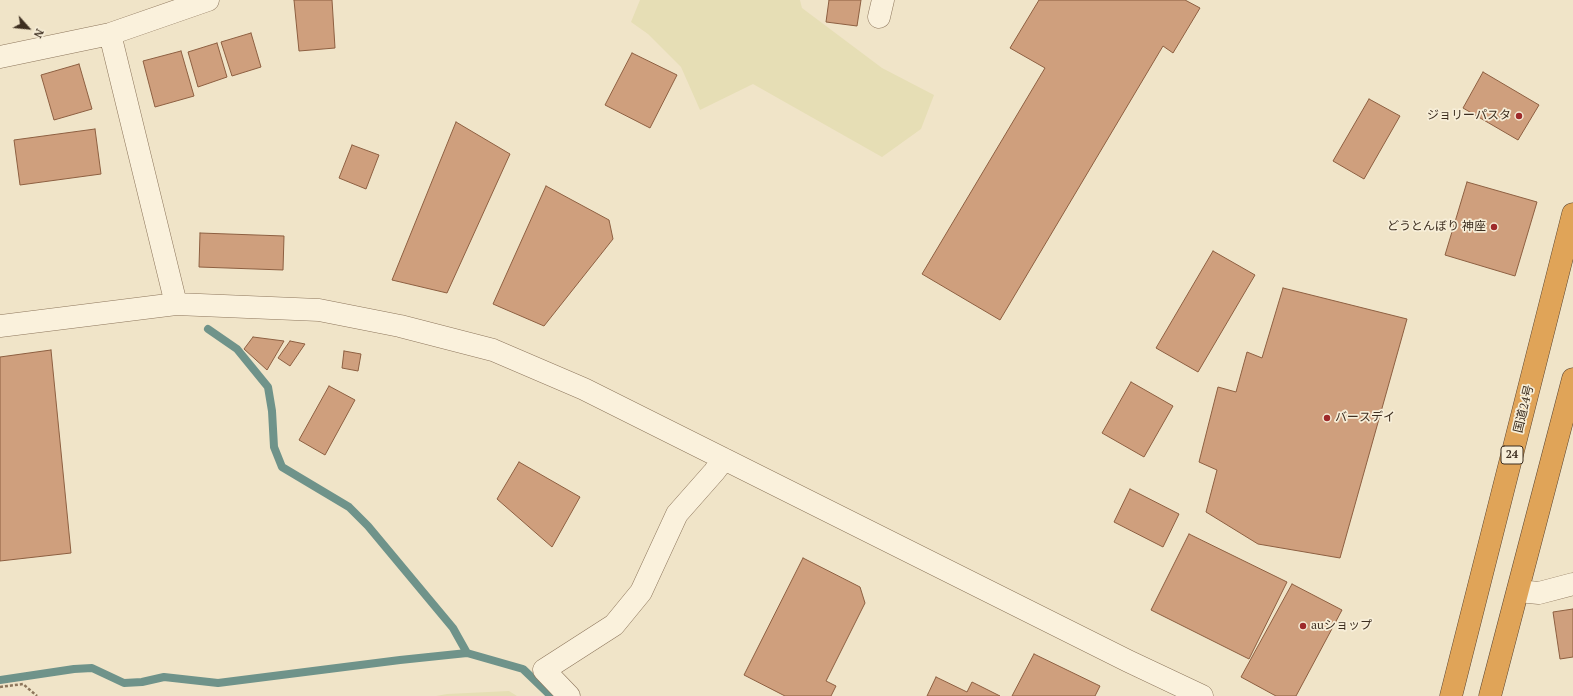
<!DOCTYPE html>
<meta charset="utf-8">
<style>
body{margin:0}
#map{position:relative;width:1573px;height:696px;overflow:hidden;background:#f0e4c8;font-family:"PT Serif",serif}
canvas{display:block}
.north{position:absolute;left:8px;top:8px;width:40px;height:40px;-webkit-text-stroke:3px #f7eed8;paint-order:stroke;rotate:117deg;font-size:11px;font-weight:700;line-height:16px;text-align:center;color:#3d2e20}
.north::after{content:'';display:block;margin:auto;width:14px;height:18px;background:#3d2e20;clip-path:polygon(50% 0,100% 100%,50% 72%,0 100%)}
</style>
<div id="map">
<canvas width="1573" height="696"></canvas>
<div class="north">N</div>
</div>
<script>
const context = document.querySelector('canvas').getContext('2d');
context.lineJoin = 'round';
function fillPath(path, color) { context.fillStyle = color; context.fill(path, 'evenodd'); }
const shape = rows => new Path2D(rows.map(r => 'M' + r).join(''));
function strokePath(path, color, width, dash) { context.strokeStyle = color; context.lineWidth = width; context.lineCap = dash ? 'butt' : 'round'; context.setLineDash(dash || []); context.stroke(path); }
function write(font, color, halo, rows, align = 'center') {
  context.font = font + ' "PT Serif","Noto Sans JP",serif'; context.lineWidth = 3.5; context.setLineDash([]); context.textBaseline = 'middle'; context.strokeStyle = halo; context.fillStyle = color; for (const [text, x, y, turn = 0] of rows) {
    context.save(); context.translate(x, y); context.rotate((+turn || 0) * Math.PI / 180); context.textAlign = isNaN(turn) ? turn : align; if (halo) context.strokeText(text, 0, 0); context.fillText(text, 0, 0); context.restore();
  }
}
fillPath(shape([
 [640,0,800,0,802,8,882,68,934,95,921,129,882,157,753,84,700,110,681,67,648,34,631,22],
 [509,691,517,696,436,696,447,694]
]), '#e6deb5');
strokePath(shape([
 [208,329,237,349,268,387,272,411,274,447,282,467,349,507,368,526,453,628,467,653],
 [0,680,74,669,92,668,124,683,142,682,164,677,218,683,400,660,467,653,523,669,551,696]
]), '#6f938a', 8);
const building = shape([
 [294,0,332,0,335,48,299,51,294,0],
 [829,0,861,0,857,26,826,22,829,0],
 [1039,0,1185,0,1200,8,1173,53,1163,46,1000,320,922,274,1045,68,1010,48,1039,0],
 [251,33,261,67,232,76,221,42,251,33],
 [217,43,227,77,198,87,188,52,217,43],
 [181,51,194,96,155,107,143,61,181,51],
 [632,53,677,75,650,128,605,105,632,53],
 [79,64,92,109,54,120,41,75,79,64],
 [1483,72,1539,105,1518,140,1463,108,1483,72],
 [1369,99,1400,116,1364,179,1333,161,1369,99],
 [456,122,510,154,447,293,392,280,456,122],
 [95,129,101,174,20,185,14,140,95,129],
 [352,145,379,155,366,189,339,178,352,145],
 [1467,182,1537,202,1515,276,1445,255,1467,182],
 [546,186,609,220,613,239,544,326,493,304,546,186],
 [200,233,284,236,283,270,199,267,200,233],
 [1213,251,1255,275,1198,372,1156,348,1213,251],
 [1283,288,1407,319,1340,558,1258,544,1206,512,1217,470,1199,462,1218,387,1236,392,1247,352,1262,358,1283,288],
 [253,337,284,341,267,370,244,349,253,337],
 [290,341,305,344,290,366,278,358,290,341],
 [51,350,71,553,0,561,0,357,51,350],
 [344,351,361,354,358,371,342,368,344,351],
 [1131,382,1173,406,1144,457,1102,433,1131,382],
 [329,386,355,400,325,455,299,440,329,386],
 [519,462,580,497,552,547,497,499,519,462],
 [1130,489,1179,514,1163,547,1114,522,1130,489],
 [1189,534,1287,582,1249,659,1151,610,1189,534],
 [803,558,860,587,865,603,826,681,836,686,831,696,785,696,744,675,803,558],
 [1292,584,1342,610,1296,696,1276,696,1241,677,1292,584],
 [1573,609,1573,657,1560,659,1553,612,1573,609],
 [1034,654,1100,686,1095,696,1012,696,1034,654],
 [936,677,967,692,972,682,1000,696,927,696,936,677]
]);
fillPath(building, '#cf9f7d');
strokePath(building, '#8d5f41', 1);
const minor = shape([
 [879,17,883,0],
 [110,34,176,304],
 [0,57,110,34,208,0],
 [0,326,176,304,319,310,400,326,493,350,584,389,1128,661,1202,696],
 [1518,591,1539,593,1573,584],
 [569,696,544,670,614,625,641,592,677,514,714,472,724,459]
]);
const highway = shape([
 [1451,696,1573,214],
 [1490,696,1573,379]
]);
strokePath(minor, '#8d765c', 23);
strokePath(highway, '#5b4430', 23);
strokePath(shape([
 [0,687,23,684,37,696]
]), '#8d765c', 2.5, [3, 2]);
strokePath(minor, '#faf1dc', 22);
strokePath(highway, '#e0a458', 22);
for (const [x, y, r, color] of [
 [1519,116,4,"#9e2a2b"],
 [1494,227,4,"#9e2a2b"],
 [1327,418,4,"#9e2a2b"],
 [1303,626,4,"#9e2a2b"]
]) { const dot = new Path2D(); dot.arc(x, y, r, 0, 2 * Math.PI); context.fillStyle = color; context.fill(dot); strokePath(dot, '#f7eed8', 1.5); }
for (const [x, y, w] of [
 [1512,455,22]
]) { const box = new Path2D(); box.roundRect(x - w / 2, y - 9, w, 18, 3); context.fillStyle = '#f7eed8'; context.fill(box); strokePath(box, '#3d2e20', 1); }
write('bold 11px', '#3d2e20', null, [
 ["24",1512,455]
]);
write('12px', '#3d2e20', '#f7eed8', [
 ["ジョリーパスタ",1511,116],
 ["どうとんぼり 神座",1486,227],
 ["バースデイ",1335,418,"left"],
 ["auショップ",1311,626,"left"]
], 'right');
write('12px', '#3d2e20', '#f7eed8', [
 ["国道24号",1524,409,-76]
]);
</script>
